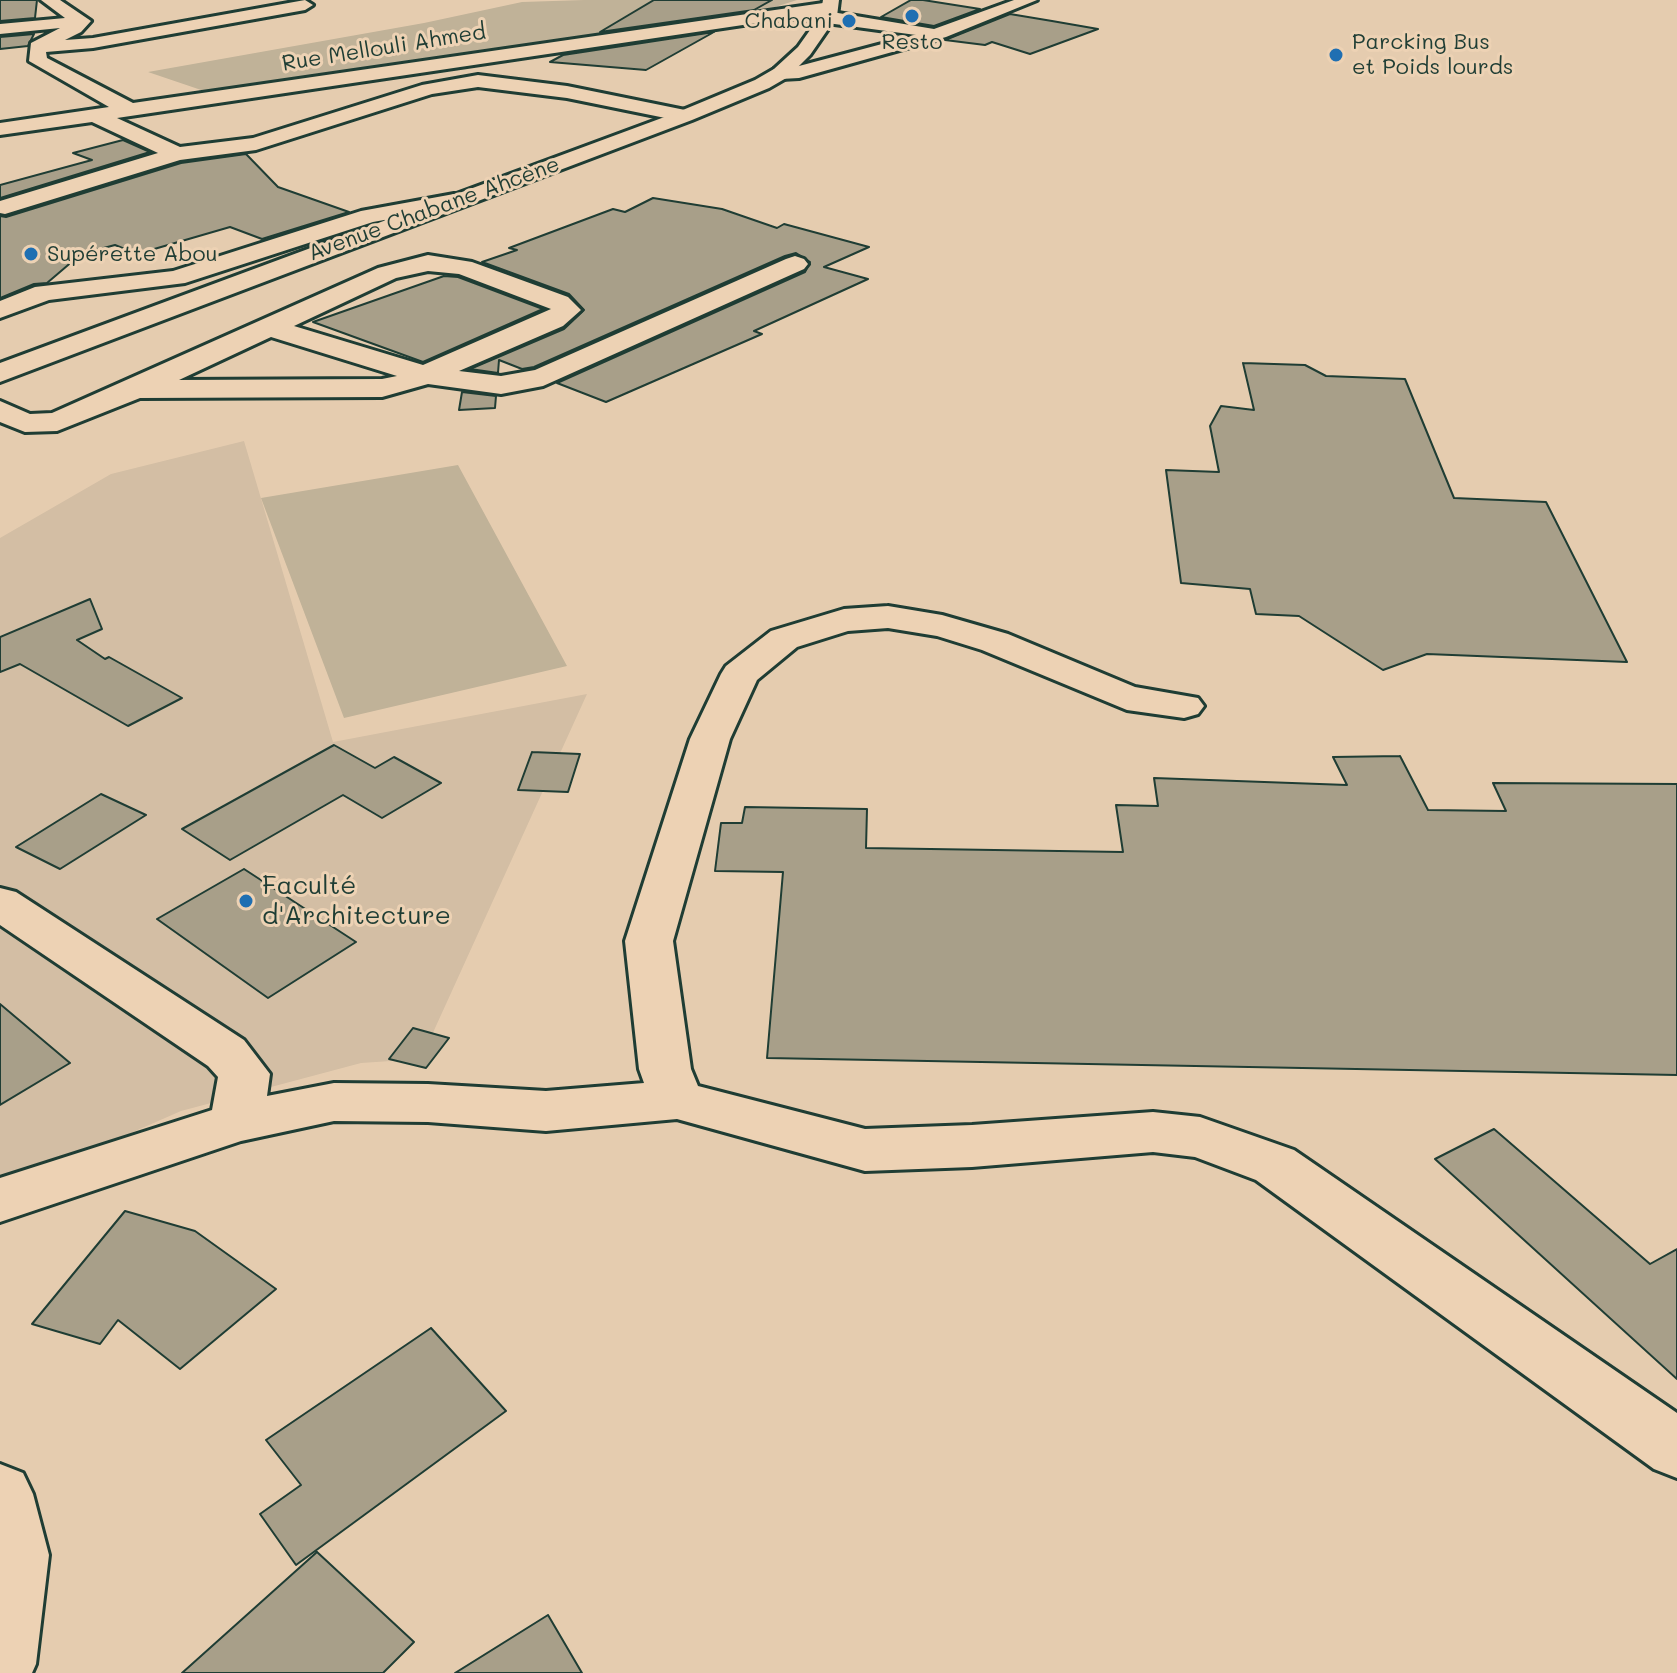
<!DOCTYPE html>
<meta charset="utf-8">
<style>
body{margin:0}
canvas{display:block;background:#e5ccaf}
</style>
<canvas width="1677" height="1673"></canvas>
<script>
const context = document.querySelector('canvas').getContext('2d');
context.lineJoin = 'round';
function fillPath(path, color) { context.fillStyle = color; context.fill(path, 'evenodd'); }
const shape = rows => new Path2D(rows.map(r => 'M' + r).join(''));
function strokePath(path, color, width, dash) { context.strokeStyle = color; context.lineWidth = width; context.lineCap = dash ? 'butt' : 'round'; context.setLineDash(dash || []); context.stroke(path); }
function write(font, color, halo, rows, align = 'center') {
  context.font = font + ' Mali,sans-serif'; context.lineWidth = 6; context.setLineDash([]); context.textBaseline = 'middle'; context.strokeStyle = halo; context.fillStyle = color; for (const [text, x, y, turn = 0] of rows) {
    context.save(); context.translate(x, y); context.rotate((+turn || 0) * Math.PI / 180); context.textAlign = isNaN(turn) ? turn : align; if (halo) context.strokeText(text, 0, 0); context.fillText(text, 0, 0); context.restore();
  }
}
fillPath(shape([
 [244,441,333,742,587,694,421,1059,361,1063,181,1111,76,1157,0,1175,0,538,111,474]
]), '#d3bea4');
fillPath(shape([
 [584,0,797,0,772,8,207,92,148,72,424,23,522,2],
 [458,465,567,666,344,718,261,498]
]), '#c0b298');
const building = shape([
 [0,0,37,0,35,18,0,21,0,0],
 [654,0,772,0,754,10,600,32,654,0],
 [911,0,923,0,980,9,934,26,881,17,911,0],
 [1010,14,1052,21,1098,29,1030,54,992,42,985,45,945,40,1010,14],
 [714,32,646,70,550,62,563,55,714,32],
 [34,34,28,46,0,49,0,37,34,34],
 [123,140,150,152,0,198,0,185,92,160,73,153,123,140],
 [246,154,278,187,349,212,262,239,230,227,137,254,115,245,81,254,47,283,34,284,0,298,0,216,6,217,181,163,246,154],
 [653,198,722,209,777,228,784,224,869,247,824,267,868,279,754,331,762,334,606,402,557,383,805,272,810,262,796,253,785,256,534,367,522,369,499,360,498,373,470,369,564,329,584,310,569,294,482,262,517,250,509,248,613,209,625,212,653,198],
 [444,276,458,277,543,309,423,362,313,322,444,276],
 [1243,363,1305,365,1326,376,1405,379,1454,498,1546,502,1627,662,1427,654,1383,670,1299,616,1256,614,1250,589,1181,583,1166,470,1219,472,1210,426,1221,406,1254,410,1243,363],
 [462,392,496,396,495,408,459,410,462,392],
 [90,599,102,629,77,640,105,659,109,657,182,698,128,726,20,664,0,672,0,637,90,599],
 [334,745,375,768,394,757,441,783,382,818,343,795,230,860,182,829,334,745],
 [532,752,580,754,568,792,518,790,532,752],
 [1400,756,1428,810,1506,811,1493,783,1677,784,1677,1075,767,1058,783,872,715,871,721,823,742,823,745,807,867,809,866,848,1123,852,1116,805,1158,806,1154,778,1347,785,1333,757,1400,756],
 [101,794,146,815,60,869,16,847,101,794],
 [244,869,356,942,268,998,157,919,244,869],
 [0,1004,70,1063,0,1105,0,1004],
 [413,1028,449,1038,426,1068,389,1059,413,1028],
 [1494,1129,1650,1264,1677,1249,1677,1379,1435,1159,1494,1129],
 [125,1211,195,1231,276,1289,180,1369,118,1320,100,1344,32,1324,125,1211],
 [431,1328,506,1411,296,1565,260,1514,301,1485,266,1440,431,1328],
 [317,1552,414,1642,383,1673,182,1673,317,1552],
 [548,1615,582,1673,455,1673,548,1615]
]);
fillPath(building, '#a89f89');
strokePath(building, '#1f3d34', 2);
const minor = shape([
 [41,0,60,0,91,21,81,32,65,40,93,38,305,0,313,5,305,10,93,48,46,52,47,58,133,103,830,2,838,7,832,12,934,29,1014,0,1037,0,946,37,799,78,781,79,772,73,774,69,799,66,916,35,790,18,117,118,180,147,253,138,422,85,478,75,567,86,685,110,695,116,685,122,567,98,478,87,432,94,256,150,180,160,5,214,0,213,0,201,158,153,92,122,0,135,0,123,109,107,29,61,31,43,60,28,0,34,0,24,65,18,41,0],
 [454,194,462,196,466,201,462,206,373,222,185,283,49,300,0,318,0,301,35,287,173,271,361,211,454,194],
 [428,255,472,262,568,297,581,310,563,326,459,371,501,376,535,370,786,259,795,256,804,259,808,264,804,269,543,386,501,394,428,384,382,397,140,398,57,431,25,432,0,422,0,401,30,414,52,413,378,268,428,255],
 [428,271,459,274,551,309,423,365,294,326,396,278,428,271],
 [271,337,397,376,382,379,179,380,271,337],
 [888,606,942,615,1008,634,1135,687,1198,698,1204,706,1198,714,1184,718,1127,710,982,650,937,636,888,628,848,631,797,647,757,680,730,739,673,941,691,1069,698,1086,865,1129,972,1125,1153,1112,1200,1117,1294,1150,1677,1413,1677,1478,1654,1469,1256,1180,1195,1157,1153,1152,972,1167,865,1171,677,1119,546,1131,428,1122,334,1121,241,1141,0,1222,0,1178,212,1110,218,1077,208,1066,0,925,0,888,16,892,244,1040,270,1074,267,1096,334,1083,428,1084,546,1091,644,1083,639,1069,625,941,690,739,721,674,726,666,771,631,844,609,888,606]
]);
const major = shape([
 [823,0,839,0,837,16,810,55,788,77,769,88,692,120,0,382,0,363,678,112,755,80,774,69,798,47,820,16,823,0],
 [0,1464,23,1473,33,1494,49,1555,36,1664,32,1673,0,1673,0,1464]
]);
strokePath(minor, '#1f3d34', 6);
strokePath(major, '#1f3d34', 6);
fillPath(minor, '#edd2b4');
fillPath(major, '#edd2b4');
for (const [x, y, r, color] of [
 [912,16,8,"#1f6fb2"],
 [849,21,8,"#1f6fb2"],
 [1336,55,8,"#1f6fb2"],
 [31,254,8,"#1f6fb2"],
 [246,901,8,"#1f6fb2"]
]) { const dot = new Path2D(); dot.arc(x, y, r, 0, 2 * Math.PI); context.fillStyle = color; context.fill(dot); strokePath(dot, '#edd2b4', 3); }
write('22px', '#1f3d34', '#edd2b4', [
 ["Chabani",833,21,"right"],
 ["Resto",912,42,"center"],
 ["Parcking Bus",1352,42],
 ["et Poids lourds",1352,67],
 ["Supérette Abou",47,254]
], 'left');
write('22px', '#1f3d34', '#edd2b4', [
 ["Rue Mellouli Ahmed",384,48,-9],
 ["Avenue Chabane Ahcène",434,209,-20]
]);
write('26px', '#1f3d34', '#edd2b4', [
 ["Faculté",262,886],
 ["d'Architecture",262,916]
], 'left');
</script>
